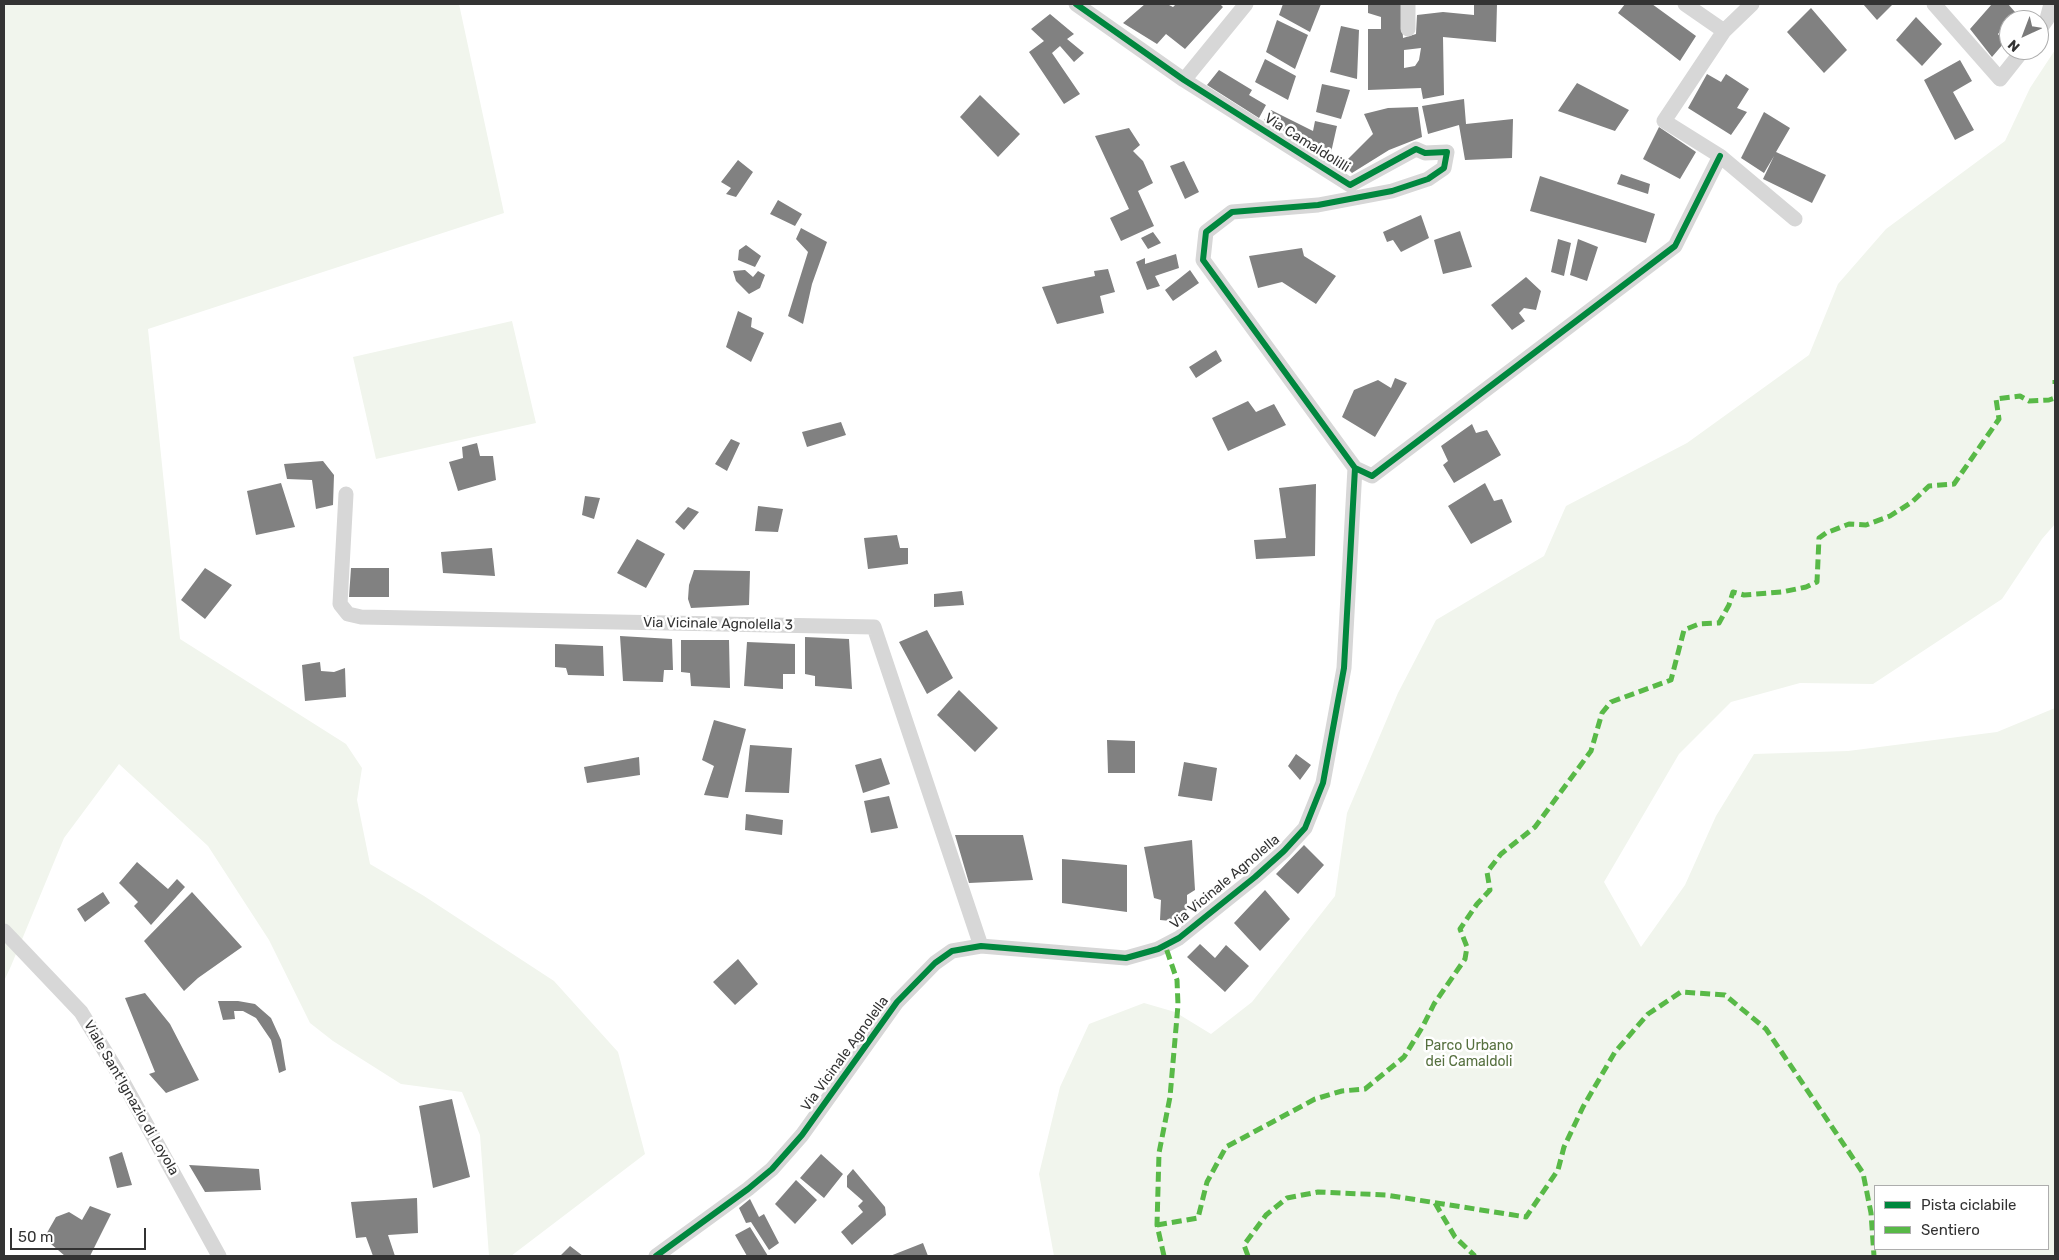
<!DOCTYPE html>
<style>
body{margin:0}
#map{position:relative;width:2059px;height:1260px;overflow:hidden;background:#fff;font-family:Rubik,sans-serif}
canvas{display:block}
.frame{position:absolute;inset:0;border:5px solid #333;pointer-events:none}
.legend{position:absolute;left:1874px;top:1185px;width:175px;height:65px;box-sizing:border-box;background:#fff;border:1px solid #adadad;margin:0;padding:6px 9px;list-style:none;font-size:15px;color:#333}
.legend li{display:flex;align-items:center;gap:10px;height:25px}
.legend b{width:25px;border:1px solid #adadad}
.north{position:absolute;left:1999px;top:10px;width:50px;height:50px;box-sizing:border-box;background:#fff;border:1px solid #adadad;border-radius:50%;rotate:223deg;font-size:14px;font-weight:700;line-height:20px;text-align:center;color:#333}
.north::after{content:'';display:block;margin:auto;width:18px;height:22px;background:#7a7a7a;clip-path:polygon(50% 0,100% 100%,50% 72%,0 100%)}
.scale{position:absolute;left:10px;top:1228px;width:136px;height:22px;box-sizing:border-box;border:2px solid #333;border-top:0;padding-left:6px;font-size:15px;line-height:18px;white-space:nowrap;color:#333;-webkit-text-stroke:4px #fff;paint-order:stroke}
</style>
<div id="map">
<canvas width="2059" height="1260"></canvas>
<div class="frame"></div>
<ul class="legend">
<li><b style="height:6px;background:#00873e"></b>Pista ciclabile</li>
<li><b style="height:6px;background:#58b947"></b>Sentiero</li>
</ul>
<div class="north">N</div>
<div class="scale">50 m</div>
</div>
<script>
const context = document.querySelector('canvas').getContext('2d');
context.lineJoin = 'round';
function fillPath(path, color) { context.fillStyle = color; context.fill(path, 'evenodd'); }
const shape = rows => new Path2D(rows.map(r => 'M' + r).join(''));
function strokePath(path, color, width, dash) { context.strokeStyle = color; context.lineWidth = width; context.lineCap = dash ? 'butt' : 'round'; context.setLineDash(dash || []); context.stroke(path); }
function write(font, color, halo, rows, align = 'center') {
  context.font = font + ' Rubik,sans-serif'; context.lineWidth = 5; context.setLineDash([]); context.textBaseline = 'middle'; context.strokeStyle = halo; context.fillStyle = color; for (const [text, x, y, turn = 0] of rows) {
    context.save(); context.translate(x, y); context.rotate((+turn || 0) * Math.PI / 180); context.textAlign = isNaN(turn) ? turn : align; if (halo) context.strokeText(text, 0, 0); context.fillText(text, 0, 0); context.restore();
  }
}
fillPath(shape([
 [4,4,459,4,504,213,148,329,180,639,346,744,362,768,357,800,370,864,424,896,554,981,618,1052,645,1154,511,1256,489,1256,480,1135,462,1092,401,1084,333,1041,310,1023,269,940,208,846,119,764,64,838,11,966,4,981],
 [2055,50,2055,524,2042,539,2002,599,1873,684,1800,683,1731,702,1679,754,1604,882,1641,947,1685,885,1716,816,1754,754,1848,751,1997,732,2055,708,2055,1256,1054,1256,1039,1174,1060,1087,1089,1024,1144,1003,1175,1012,1211,1034,1252,1002,1335,896,1347,813,1398,693,1436,620,1544,556,1566,506,1687,443,1809,355,1838,284,1886,229,2005,141,2030,88],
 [1875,1186,2048,1186,2048,1249,1875,1249],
 [512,321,536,423,376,459,353,357]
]), '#f1f5ed');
fillPath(shape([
 [1145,4,1167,4,1173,7,1176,4,1220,4,1223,7,1185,49,1166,34,1157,44,1123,23],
 [1283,4,1321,4,1310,32,1279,15],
 [1368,4,1401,4,1403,38,1416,34,1417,15,1443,12,1474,15,1474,4,1497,4,1496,42,1443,37,1444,95,1423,99,1421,88,1368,90,1368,29,1381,29,1381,17,1368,13],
 [1421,48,1419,60,1415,66,1404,68,1404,50],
 [1625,4,1652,4,1696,36,1680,61,1618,13],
 [1863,4,1893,4,1877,20],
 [1992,4,2008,4,2015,12,1998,34,2004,43,1992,57,1970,29],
 [1811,8,1847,50,1824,73,1787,32],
 [1050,14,1074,34,1067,39,1084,53,1074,62,1060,46,1052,53,1080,94,1064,104,1029,52,1044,41,1031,29],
 [1916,17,1942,44,1922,66,1896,40],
 [1277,20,1308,35,1295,69,1266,52],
 [1341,26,1359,30,1357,79,1330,72],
 [1265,59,1296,76,1288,100,1255,82],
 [1960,60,1972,81,1953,92,1974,130,1955,140,1924,80],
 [1219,70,1252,90,1249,95,1266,105,1259,118,1207,85],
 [1707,74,1721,82,1726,74,1749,89,1737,108,1747,112,1731,135,1688,108],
 [1577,83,1629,110,1615,131,1558,111],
 [1322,84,1350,90,1341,119,1316,112],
 [980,95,1020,134,998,157,960,117],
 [1464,99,1466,124,1513,119,1512,158,1465,160,1459,125,1428,134,1422,106],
 [1418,107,1422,137,1389,150,1352,173,1343,164,1373,134,1364,114,1388,108],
 [1271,110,1313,131,1315,121,1337,126,1330,157,1264,120],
 [1764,112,1790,128,1776,152,1826,175,1812,203,1763,179,1774,156,1764,173,1741,158],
 [1659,127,1696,152,1680,179,1643,159],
 [1129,128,1140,145,1133,151,1143,161,1153,183,1138,191,1154,226,1121,241,1110,218,1129,209,1095,136],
 [738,160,753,172,736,197,726,194,731,188,721,182],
 [1184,161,1199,192,1185,199,1170,166],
 [1621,174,1650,184,1648,194,1617,184],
 [1540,176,1655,214,1646,243,1530,211],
 [778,200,802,214,795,226,770,214],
 [1421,215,1429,238,1401,252,1393,240,1387,242,1383,232],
 [801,228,827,242,812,284,803,324,788,316,808,252,796,239],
 [1460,231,1472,267,1443,274,1434,240],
 [1153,232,1161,243,1148,249,1141,238],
 [1558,239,1571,243,1564,276,1551,272],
 [1578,239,1598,247,1587,281,1570,275],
 [746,245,761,256,755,267,738,260,739,250],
 [1302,248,1304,256,1336,276,1316,304,1282,282,1258,288,1249,256],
 [1176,254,1179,268,1155,276,1160,286,1147,290,1136,262,1145,258,1145,264],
 [1108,269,1115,292,1100,296,1104,313,1057,324,1042,287,1095,276,1094,271],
 [745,270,753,277,758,271,765,275,760,288,749,294,736,281,733,271],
 [1190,270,1199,283,1173,301,1165,290],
 [1526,277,1541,291,1536,310,1524,308,1519,313,1525,321,1512,330,1491,305],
 [738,311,752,318,751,327,764,333,751,362,726,347],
 [1216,350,1222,361,1196,378,1189,367],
 [1395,378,1407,383,1375,437,1342,417,1354,390,1378,380,1391,388],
 [1248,401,1256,412,1274,404,1286,425,1228,451,1212,418],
 [841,422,846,435,807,447,802,432],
 [1472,424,1476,433,1487,430,1501,455,1454,483,1443,465,1448,461,1441,446],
 [731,439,740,443,727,471,715,464],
 [477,443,480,456,493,456,496,480,458,491,449,462,463,458,462,447],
 [323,461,334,475,333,505,316,509,312,480,287,479,284,464],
 [281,483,295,527,256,535,247,491],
 [1485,483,1494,501,1502,499,1512,522,1471,544,1448,506],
 [1316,484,1315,556,1256,559,1254,540,1286,538,1279,488],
 [585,496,600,498,594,519,582,515],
 [758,506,783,509,778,532,755,531],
 [688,507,699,512,684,530,675,522],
 [897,535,900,548,908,548,908,564,868,569,864,538],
 [637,539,665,554,646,588,617,573],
 [492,548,495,576,443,573,441,552],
 [205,568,232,585,205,619,181,600],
 [351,568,389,568,389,597,349,597],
 [694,570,750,571,749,605,691,608,688,599,689,585],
 [962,591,964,605,934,607,934,594],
 [927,630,953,678,927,694,899,642],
 [620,636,672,639,673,670,664,670,663,682,623,681],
 [805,637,849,639,852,689,815,686,815,676,805,674],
 [681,640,729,640,730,688,691,686,690,673,681,672],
 [747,642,795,644,795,674,783,674,783,689,744,686],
 [555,644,603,646,604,676,568,675,566,668,555,667],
 [320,662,321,671,334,672,345,668,346,697,305,701,302,665],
 [959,690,998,728,975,752,937,715],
 [714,720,746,729,728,798,704,795,714,766,702,760],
 [1107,740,1135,741,1135,773,1108,773],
 [750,745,792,748,789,793,745,792],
 [1296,754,1311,765,1300,780,1288,766],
 [639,757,640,775,587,783,584,767],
 [881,758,890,784,863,793,855,765],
 [1184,762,1217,768,1212,801,1178,796],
 [889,796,898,828,871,833,864,801],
 [746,814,783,820,782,835,745,830],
 [955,835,1023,835,1033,880,969,883],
 [1192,840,1195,890,1187,895,1187,910,1171,921,1160,920,1161,900,1154,898,1144,847],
 [1304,845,1324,865,1298,894,1276,874],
 [1062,859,1127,865,1127,912,1062,903],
 [137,862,168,889,177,879,185,887,151,925,134,906,138,902,119,883],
 [1265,890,1290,919,1260,951,1234,923],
 [103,892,110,903,85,922,77,909],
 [192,892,242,947,198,978,184,991,144,941],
 [1200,944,1215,958,1226,945,1249,966,1225,992,1187,957],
 [738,959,758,984,735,1005,713,982],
 [145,993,170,1024,199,1080,166,1093,149,1074,155,1072,125,998],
 [218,1001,238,1001,255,1004,271,1018,281,1040,286,1070,279,1073,271,1040,256,1018,243,1011,234,1011,235,1019,223,1020],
 [452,1099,470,1177,433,1188,419,1106],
 [122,1152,132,1185,117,1188,109,1157],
 [821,1154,843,1174,824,1198,800,1178],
 [189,1165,259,1169,261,1190,205,1192],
 [853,1169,885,1207,886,1215,852,1245,841,1232,863,1212,858,1206,863,1201,847,1187,847,1176],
 [796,1180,817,1200,795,1224,775,1204],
 [417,1198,418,1233,388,1235,395,1256,373,1256,366,1237,356,1238,351,1202],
 [750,1199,759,1217,764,1214,779,1243,769,1250,751,1222,746,1223,739,1208],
 [90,1206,111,1214,90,1256,65,1256,44,1238,56,1217,69,1212,82,1220],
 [750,1227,768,1256,747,1256,735,1235],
 [923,1243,928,1256,890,1256],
 [570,1246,583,1256,560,1256]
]), '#818181');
strokePath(shape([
 [1076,4,1184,80,1350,185,1416,149,1425,153,1447,152,1444,168,1428,179,1392,191,1318,205,1232,212,1206,232,1203,260,1355,468,1372,476,1675,246,1720,156],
 [1408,4,1408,29],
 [1685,4,1724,31],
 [1752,4,1724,31,1664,121,1720,156,1795,219],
 [1934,4,2000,79,2023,50],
 [2039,30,2047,19,2051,4],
 [1184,80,1246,4],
 [346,494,340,604,348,614,361,617,874,627,981,946],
 [4,931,81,1012,117,1071,219,1256],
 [656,1256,748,1189,772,1169,802,1135,897,1002,935,963,952,951,981,946,1126,958,1158,949,1179,938,1255,877,1284,851,1305,828,1323,783,1344,668,1355,468]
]), '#d7d7d7', 15);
strokePath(shape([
 [2055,380,2055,384],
 [1435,1203,1455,1237,1475,1256],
 [1157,1225,1198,1218,1207,1182,1226,1147,1315,1099,1342,1091,1365,1089,1404,1057,1423,1026,1434,1004,1465,959,1467,947,1460,929,1477,904,1490,890,1487,872,1501,854,1535,827,1591,751,1602,713,1611,702,1671,680,1684,630,1699,624,1719,623,1729,605,1733,592,1744,595,1782,592,1806,587,1817,582,1819,538,1826,533,1849,524,1866,525,1890,516,1912,502,1929,486,1954,484,1999,419,1996,399,2020,396,2029,401,2049,400,2055,398],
 [1164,1256,1157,1225,1159,1153,1170,1097,1178,1005,1177,980,1165,945],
 [1248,1256,1244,1245,1266,1215,1287,1198,1318,1192,1386,1195,1526,1217,1558,1170,1564,1147,1583,1107,1615,1052,1648,1014,1681,992,1725,995,1766,1029,1863,1173,1871,1213,1874,1256]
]), '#58b947', 5, [10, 5]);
strokePath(shape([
 [1076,4,1184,80,1350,185,1416,149,1425,153,1447,152,1444,168,1428,179,1392,191,1318,205,1232,212,1206,232,1203,260,1355,468,1372,476,1675,246,1720,156],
 [656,1256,748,1189,772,1169,802,1135,897,1002,935,963,952,951,981,946,1126,958,1158,949,1179,938,1255,877,1284,851,1305,828,1323,783,1344,668,1355,468]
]), '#00873e', 6);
write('14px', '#333', '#fff', [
 ["Via Camaldolilli",1307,143,32],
 ["Via Vicinale Agnolella 3",718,624,1],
 ["Via Vicinale Agnolella",1225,882,-40],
 ["Via Vicinale Agnolella",845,1054,-54],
 ["Viale Sant'Ignazio di Loyola",131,1098,60]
]);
write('14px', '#56703f', '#fff', [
 ["Parco Urbano",1469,1046],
 ["dei Camaldoli",1469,1062]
]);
</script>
